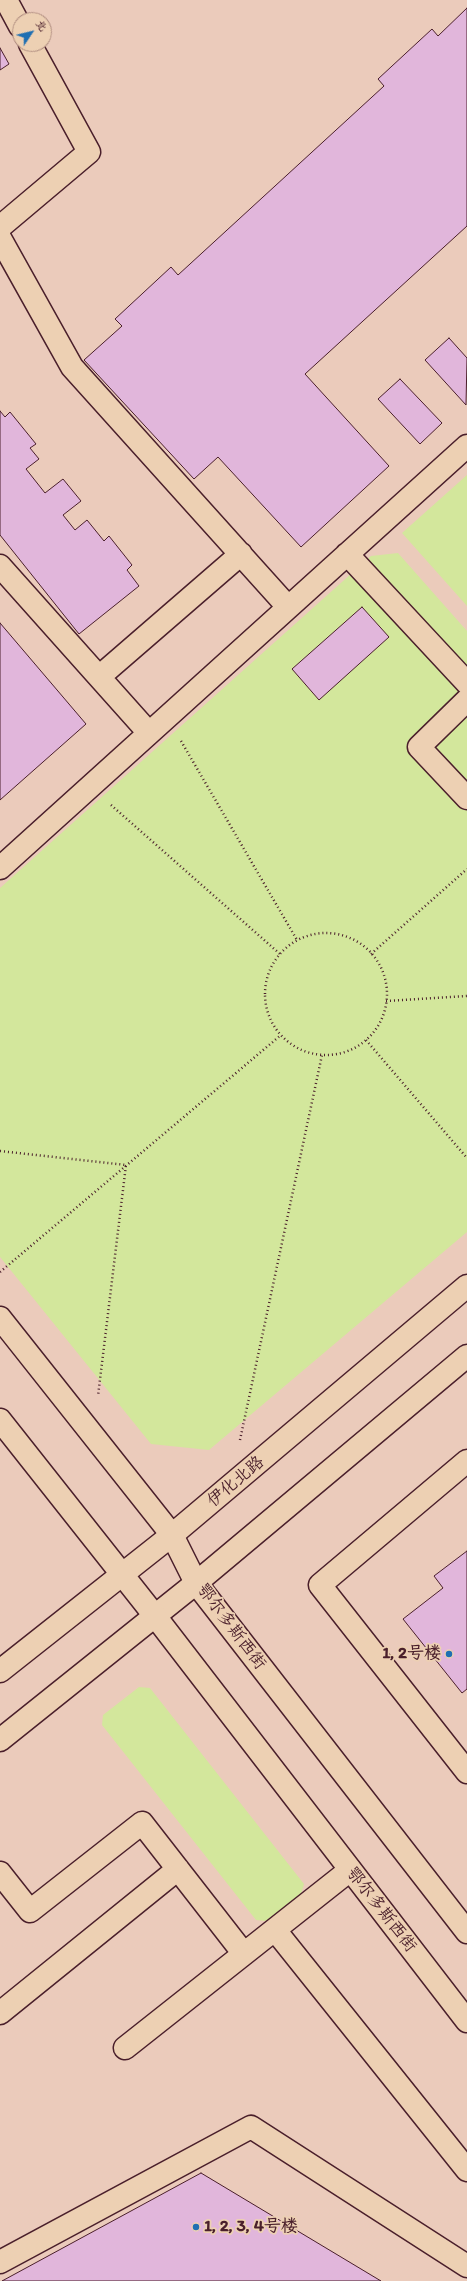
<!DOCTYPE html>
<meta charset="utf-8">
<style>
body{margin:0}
#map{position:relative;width:467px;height:2281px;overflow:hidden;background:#ebcbbb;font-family:Itim,"LXGW WenKai TC",sans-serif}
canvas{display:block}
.north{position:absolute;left:12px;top:12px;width:40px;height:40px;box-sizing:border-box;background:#edd0b3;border:1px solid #ac897d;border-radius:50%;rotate:55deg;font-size:11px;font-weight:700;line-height:16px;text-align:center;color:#4a1f2b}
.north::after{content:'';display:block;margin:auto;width:14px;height:18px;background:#1f6fb2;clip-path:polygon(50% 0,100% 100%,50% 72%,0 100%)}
</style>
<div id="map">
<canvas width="467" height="2281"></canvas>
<div class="north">北</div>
</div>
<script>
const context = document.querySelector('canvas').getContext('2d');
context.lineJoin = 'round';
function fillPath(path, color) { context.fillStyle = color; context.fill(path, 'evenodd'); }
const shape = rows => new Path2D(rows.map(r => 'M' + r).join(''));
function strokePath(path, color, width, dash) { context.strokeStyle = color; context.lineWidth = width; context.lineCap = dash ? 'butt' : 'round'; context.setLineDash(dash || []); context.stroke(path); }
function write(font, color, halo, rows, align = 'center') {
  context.font = font + ' Itim,"LXGW WenKai TC",sans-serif'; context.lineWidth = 3.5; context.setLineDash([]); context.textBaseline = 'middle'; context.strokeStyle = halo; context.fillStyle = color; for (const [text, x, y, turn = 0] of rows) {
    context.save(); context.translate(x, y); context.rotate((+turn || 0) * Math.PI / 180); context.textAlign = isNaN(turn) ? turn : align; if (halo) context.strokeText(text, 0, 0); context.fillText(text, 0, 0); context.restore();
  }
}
fillPath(shape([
 [467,475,467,606,402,533],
 [398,553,467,631,467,1232,209,1450,151,1444,0,1257,0,888,371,556],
 [139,1687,150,1688,304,1884,301,1894,266,1921,256,1920,102,1725,103,1715]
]), '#d3e79c');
const building = shape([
 [467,8,467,226,305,374,389,466,301,547,218,457,194,479,84,360,122,326,115,319,171,267,178,275,384,86,378,79,432,29,438,36,467,8],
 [0,48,9,64,0,70,0,48],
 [449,338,467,358,466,405,425,360,449,338],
 [400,379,442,423,420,444,378,399,400,379],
 [0,411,5,417,10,412,36,444,30,448,39,459,26,469,45,493,63,479,81,501,63,515,75,530,87,520,104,541,109,536,132,565,127,570,139,586,79,634,0,535,0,411],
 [362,607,389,637,319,700,292,669,362,607],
 [0,623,86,724,0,800,0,623],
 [467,1551,467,1689,462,1693,403,1619,443,1588,434,1576,467,1551],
 [201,2173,381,2281,2,2281,201,2173]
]);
fillPath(building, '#e1b6db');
strokePath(building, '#4a1f2b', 1);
const minor = shape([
 [6,0,20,26],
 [0,227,89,152,30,44],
 [0,238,72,367,288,607],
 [347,554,467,683],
 [0,566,99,677],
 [467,700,419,747,467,798],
 [149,733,99,677,241,554],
 [0,868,467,446],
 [467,1461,320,1585,467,1772],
 [0,1671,172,1535,467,1286],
 [0,1740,196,1583,467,1356],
 [0,1873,30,1911,142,1823,244,1954],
 [275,1930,467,2170],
 [0,2013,178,1869],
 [125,2048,350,1870],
 [0,2262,251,2127,467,2266]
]);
const major = shape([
 [0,1318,172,1535,196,1583,467,1932],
 [0,1420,155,1616,467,2021]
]);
strokePath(minor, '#4a1f2b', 25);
strokePath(major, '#4a1f2b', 25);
strokePath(shape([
 [181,741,297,940],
 [111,805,280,954],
 '265 994a61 61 0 1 1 122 0a61 61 0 1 1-122 0Z',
 [371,954,467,869],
 [386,1001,467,996],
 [366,1040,467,1158],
 [0,1151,126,1165,98,1396],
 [0,1272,281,1035],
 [240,1440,322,1055]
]), '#4a1f2b', 2.5, [1, 3]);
strokePath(minor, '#edd0b3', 22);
strokePath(major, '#edd0b3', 22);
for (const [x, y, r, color] of [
 [449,1654,4,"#1f6fb2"],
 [196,2227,4,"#1f6fb2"]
]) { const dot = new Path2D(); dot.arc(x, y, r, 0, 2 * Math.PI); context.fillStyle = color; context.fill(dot); strokePath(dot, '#edd0b3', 1.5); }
write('17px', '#4a1f2b', '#edd0b3', [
 ["伊化北路",236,1482,-40],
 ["鄂尔多斯西街",231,1627,53],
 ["鄂尔多斯西街",381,1910,52]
]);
write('bold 17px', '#4a1f2b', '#edd0b3', [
 ["1, 2号楼",441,1654],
 ["1, 2, 3, 4号楼",204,2227,"left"]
], 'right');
</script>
